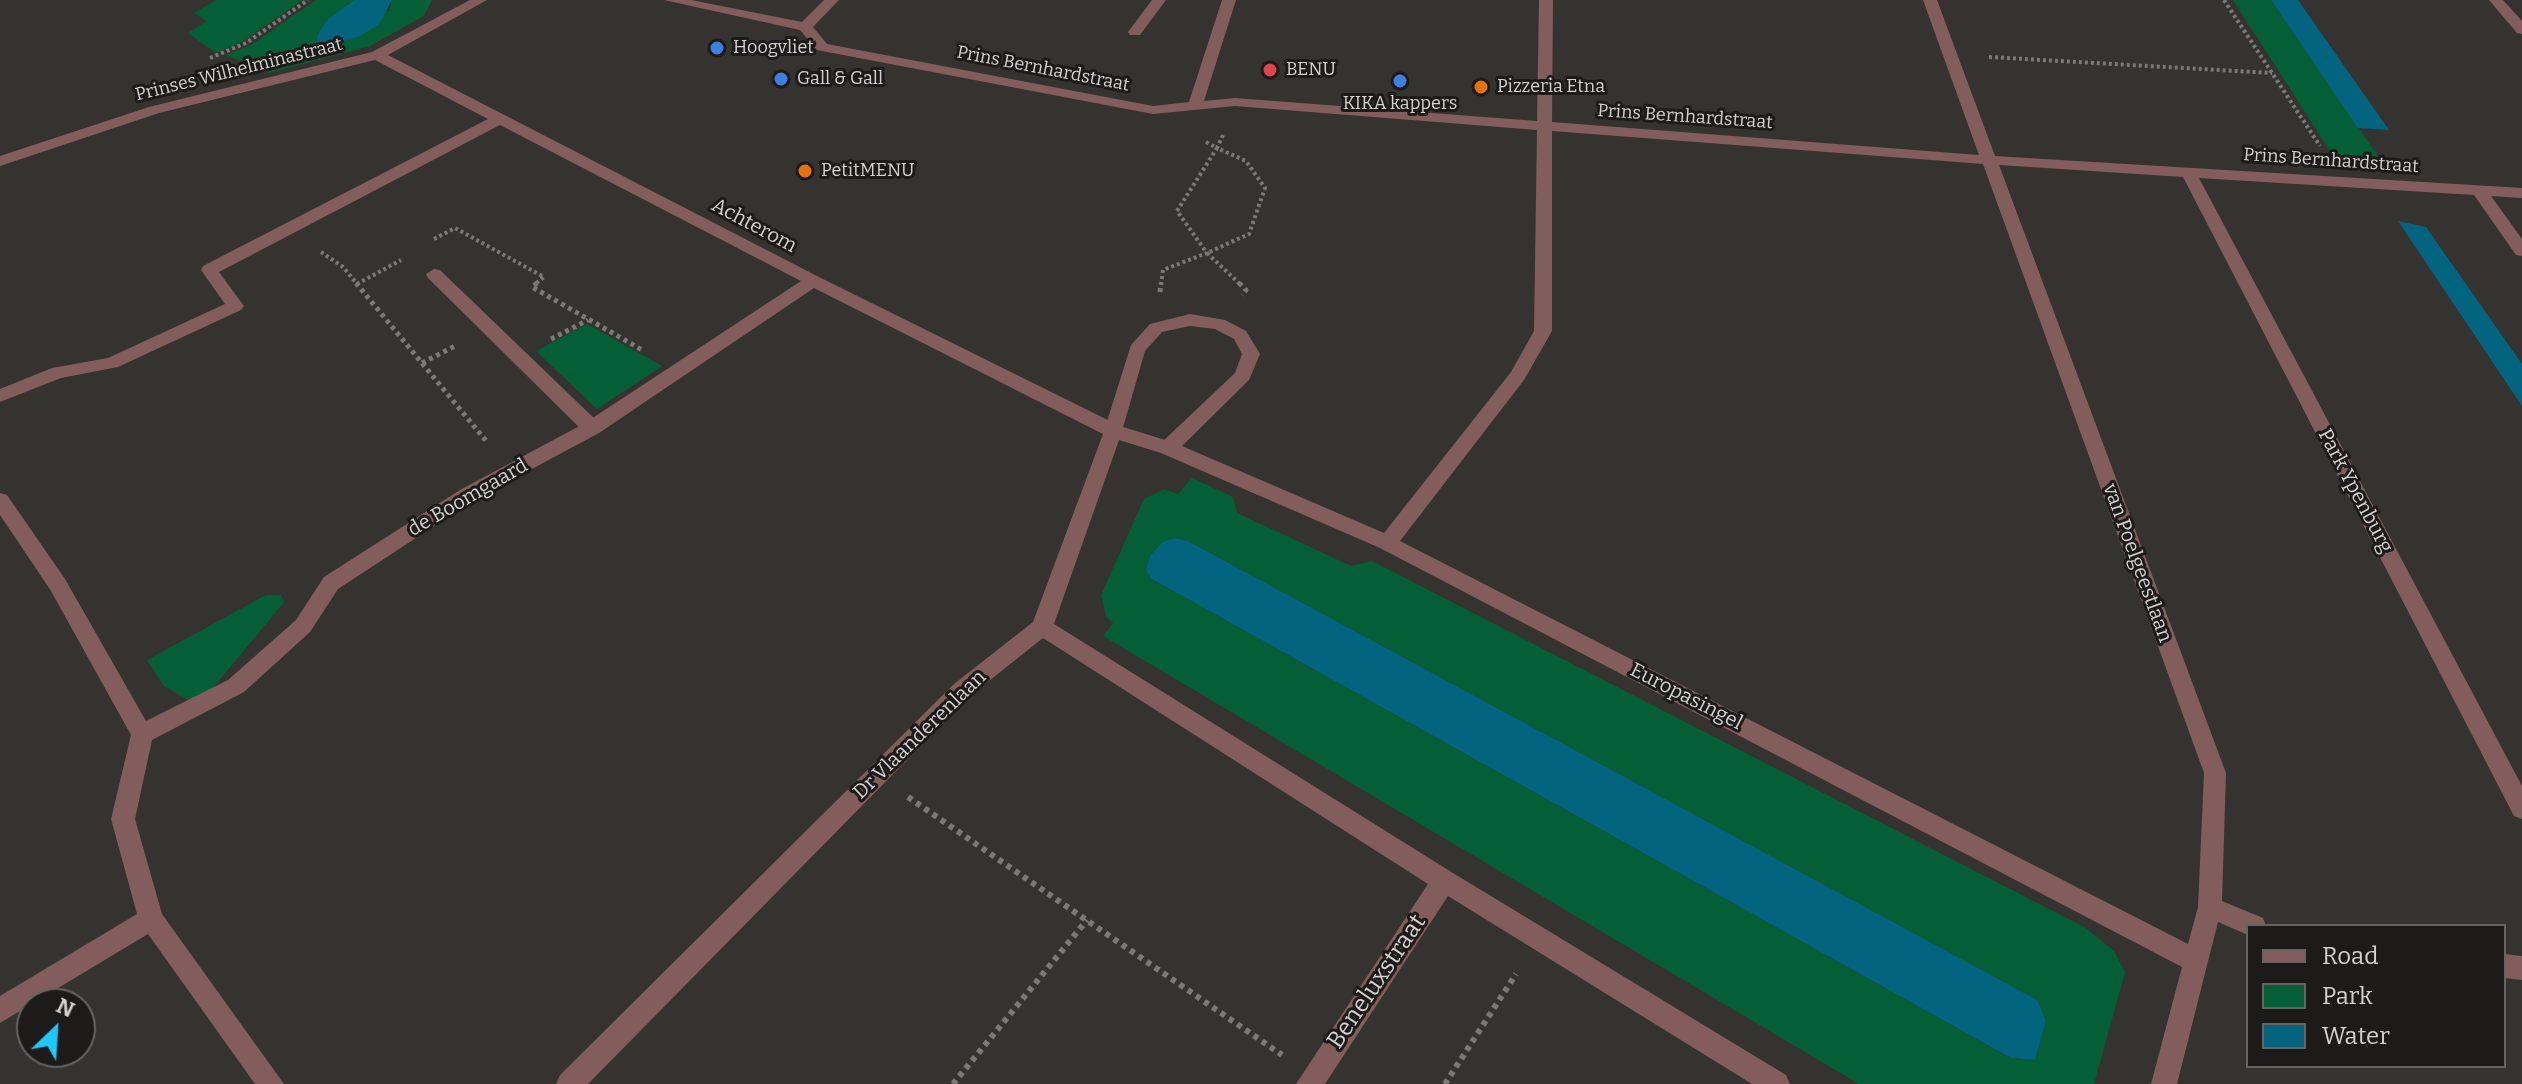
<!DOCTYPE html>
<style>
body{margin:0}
#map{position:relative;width:2522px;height:1084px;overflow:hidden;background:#353330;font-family:Bitter,serif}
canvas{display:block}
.legend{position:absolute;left:2246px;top:924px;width:260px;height:144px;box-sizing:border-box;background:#1c1b1a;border:2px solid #656462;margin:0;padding:10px 14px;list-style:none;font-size:24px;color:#d3d1cf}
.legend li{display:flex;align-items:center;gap:16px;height:40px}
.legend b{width:40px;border:2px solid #656462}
.north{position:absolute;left:16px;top:988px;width:80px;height:80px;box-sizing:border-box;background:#1c1b1a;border:2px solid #656462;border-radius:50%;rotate:25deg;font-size:22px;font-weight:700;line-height:32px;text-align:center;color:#d3d1cf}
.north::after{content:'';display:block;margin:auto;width:28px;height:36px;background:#1dc9fc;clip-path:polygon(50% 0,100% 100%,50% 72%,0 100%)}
</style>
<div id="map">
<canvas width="2522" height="1084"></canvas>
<ul class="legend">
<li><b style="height:10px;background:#825d5b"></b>Road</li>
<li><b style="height:22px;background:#055f36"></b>Park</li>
<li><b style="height:22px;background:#03647f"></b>Water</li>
</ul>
<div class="north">N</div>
</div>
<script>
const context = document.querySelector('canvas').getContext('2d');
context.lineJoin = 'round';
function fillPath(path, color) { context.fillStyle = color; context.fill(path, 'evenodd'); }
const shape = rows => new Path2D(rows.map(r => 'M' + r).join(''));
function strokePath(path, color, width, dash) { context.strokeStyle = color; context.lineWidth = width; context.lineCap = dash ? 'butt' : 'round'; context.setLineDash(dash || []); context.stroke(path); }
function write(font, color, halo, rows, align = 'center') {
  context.font = font + ' Bitter,serif'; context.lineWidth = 6; context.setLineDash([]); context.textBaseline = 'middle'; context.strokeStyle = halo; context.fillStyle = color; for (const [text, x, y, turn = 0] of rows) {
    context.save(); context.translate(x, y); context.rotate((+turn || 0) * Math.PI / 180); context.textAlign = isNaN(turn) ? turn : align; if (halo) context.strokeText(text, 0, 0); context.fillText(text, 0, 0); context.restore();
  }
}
fillPath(shape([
 [216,0,303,0,242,42,216,53,188,33,207,21,194,13],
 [316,0,354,0,346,5,389,11,392,0,432,0,424,16,370,46,269,73,226,55,251,45],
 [2233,0,2271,0,2382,162,2335,159],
 [587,324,662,366,597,409,536,351],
 [1192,478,1233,497,1237,513,1351,566,1372,561,2086,928,2114,951,2125,972,2094,1084,1859,1084,1103,636,1113,623,1106,616,1101,595,1144,499,1164,489,1178,494],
 [1175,538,1188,541,2036,1000,2046,1021,2035,1060,2011,1058,1152,579],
 [266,595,281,595,284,602,198,706,164,686,147,660]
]), '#055f36');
fillPath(shape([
 [354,0,392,0,379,24,360,36,334,44,318,43,317,36,327,20],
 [2271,0,2298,0,2389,130,2358,128],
 [2398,221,2426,227,2522,364,2522,406],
 [1175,538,1188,541,2037,1000,2046,1021,2035,1060,2011,1058,1152,579,1146,570,1150,556,1163,542]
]), '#03647f');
strokePath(shape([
 [2224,0,2320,146],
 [1989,57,2272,73],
 [210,58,246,43,308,0],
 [1223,135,1217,148,1246,161,1265,188,1249,234,1207,253,1241,285],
 [434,239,455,228,544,277,534,285],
 [321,252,343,267,358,285],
 [357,284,401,260],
 [1161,285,1163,270,1207,253,1177,211,1217,148,1204,141]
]), '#7b7977', 4, [3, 3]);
strokePath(shape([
 [356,283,487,442],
 [537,283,532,287,644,351],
 [1239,283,1246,290,1242,295],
 [1160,292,1161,283],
 [551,339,588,320],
 [422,363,457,345]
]), '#7b7977', 5, [4, 4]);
strokePath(shape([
 [908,797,1282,1055],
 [953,1084,1087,920],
 [1445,1084,1516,974]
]), '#7b7977', 6, [5, 5]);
fillPath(shape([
 [434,269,440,270,599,423,601,428,599,433,585,433,428,278,426,274,434,269],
 [1190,314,1225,320,1246,331,1260,354,1249,380,1175,453,1161,453,1159,448,1161,443,1235,373,1242,354,1234,339,1215,329,1190,326,1162,332,1145,351,1122,431,1113,438,1106,436,1104,431,1131,345,1150,324,1190,314]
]), '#825d5b');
fillPath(shape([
 [470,0,487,0,388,55,819,277,1120,426,1175,443,1384,533,1511,372,1534,331,1537,130,1235,106,1153,114,822,51,817,50,800,30,664,0,691,0,802,22,824,0,839,0,813,27,827,44,1153,106,1189,102,1222,0,1236,0,1204,101,1235,98,1537,121,1539,0,1553,0,1552,122,1979,155,1923,0,1937,0,1995,156,2522,188,2522,198,2491,196,2522,239,2522,256,2516,255,2474,195,2199,178,2522,786,2522,819,2514,816,2183,177,1999,165,2226,773,2222,901,2263,918,2266,926,2248,926,2248,935,2218,922,2177,1084,2151,1084,2182,967,1380,548,1161,453,1119,440,1054,624,1453,873,1786,1075,1790,1084,1752,1084,1448,896,1325,1084,1296,1084,1428,884,1043,638,970,696,588,1084,556,1084,560,1075,954,684,1033,622,1103,434,814,288,599,433,474,500,338,589,310,632,244,692,152,740,135,819,162,914,284,1084,255,1084,148,934,0,1023,0,996,137,914,111,819,131,735,51,591,0,515,0,493,7,495,65,579,146,721,228,680,296,620,324,577,460,490,585,423,801,281,500,125,219,272,244,306,241,310,118,367,61,378,0,402,0,389,52,368,108,358,225,304,201,270,203,266,488,119,375,60,159,113,0,166,0,156,149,107,372,52,470,0],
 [1552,131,1983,164,2204,773,2198,907,2188,944,1400,541,1524,380,1552,331,1552,131],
 [1152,0,1166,0,1140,35,1130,35,1128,32,1152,0],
 [2489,0,2503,0,2522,21,2522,34,2517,33,2489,0],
 [2504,954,2522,956,2522,980,2504,978,2504,954]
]), '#825d5b');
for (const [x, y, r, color] of [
 [717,48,8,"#3f7fe0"],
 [1270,70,8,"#e0444e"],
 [781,79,8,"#3f7fe0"],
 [1400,81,8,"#3f7fe0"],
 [1481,87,8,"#e8710a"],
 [805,171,8,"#e8710a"]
]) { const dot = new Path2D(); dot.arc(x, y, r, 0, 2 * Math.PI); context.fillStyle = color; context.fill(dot); strokePath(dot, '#1c1b1a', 3); }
write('18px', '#d3d1cf', '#1c1b1a', [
 ["Hoogvliet",733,48],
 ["BENU",1286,70],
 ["Gall & Gall",797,79],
 ["Pizzeria Etna",1497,87],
 ["KIKA kappers",1400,104,"center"],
 ["PetitMENU",821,171]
], 'left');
write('18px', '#d3d1cf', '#1c1b1a', [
 ["Prins Bernhardstraat",1043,69,11],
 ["Prinses Wilhelminastraat",239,70,-14],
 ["Prins Bernhardstraat",1685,117,4],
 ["Prins Bernhardstraat",2331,161,4]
]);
write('20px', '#d3d1cf', '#1c1b1a', [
 ["Achterom",754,226,28],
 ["Park Ypenburg",2355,491,62],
 ["de Boomgaard",468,498,-30],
 ["van Poelgeestlaan",2137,563,70],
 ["Europasingel",1686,697,27],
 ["Dr Vlaanderenlaan",920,735,-44]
]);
write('24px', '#d3d1cf', '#1c1b1a', [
 ["Beneluxstraat",1377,982,-56]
]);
</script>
